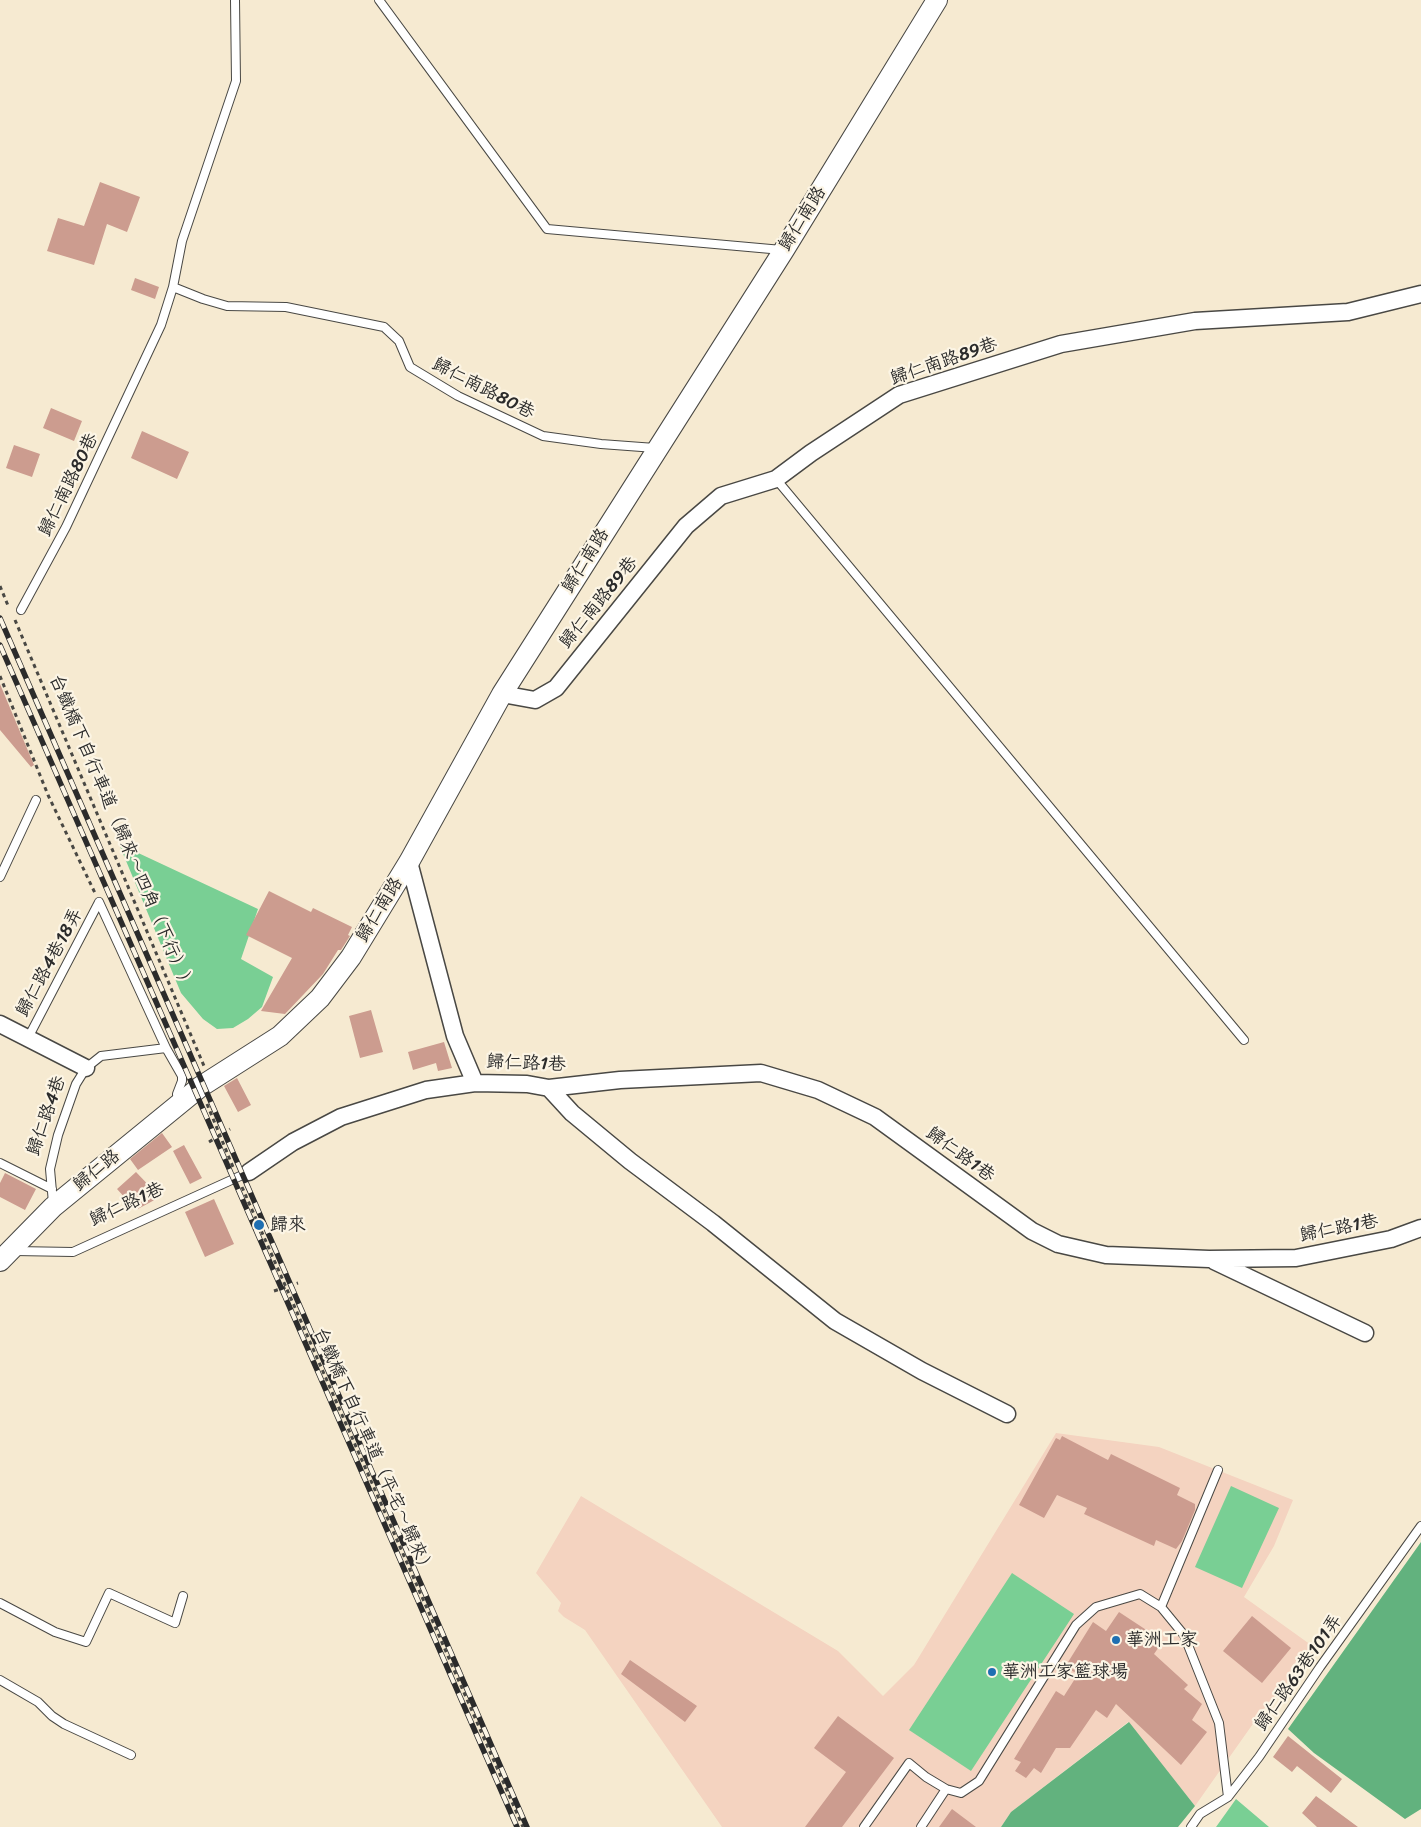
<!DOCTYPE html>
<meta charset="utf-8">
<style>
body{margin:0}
canvas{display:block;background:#f6ead1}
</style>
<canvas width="1421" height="1827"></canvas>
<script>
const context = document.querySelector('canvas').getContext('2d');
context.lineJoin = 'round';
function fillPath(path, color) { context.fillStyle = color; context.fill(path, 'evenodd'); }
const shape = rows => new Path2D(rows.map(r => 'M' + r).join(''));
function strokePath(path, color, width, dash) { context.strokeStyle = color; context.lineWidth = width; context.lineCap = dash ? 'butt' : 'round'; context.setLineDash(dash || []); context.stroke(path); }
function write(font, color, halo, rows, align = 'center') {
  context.font = font + ' Sriracha,"LXGW WenKai TC",sans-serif'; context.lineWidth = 4.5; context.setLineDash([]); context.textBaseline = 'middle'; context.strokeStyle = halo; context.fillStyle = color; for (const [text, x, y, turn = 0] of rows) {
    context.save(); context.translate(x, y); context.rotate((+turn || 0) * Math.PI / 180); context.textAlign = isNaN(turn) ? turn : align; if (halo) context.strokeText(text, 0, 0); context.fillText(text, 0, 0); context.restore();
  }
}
fillPath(shape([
 [1056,1433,1159,1447,1293,1500,1274,1546,1244,1597,1318,1650,1280,1690,1262,1711,1195,1806,1128,1722,1011,1812,1001,1827,722,1827,585,1630,564,1617,558,1611,561,1603,536,1573,581,1496,838,1651,883,1696,914,1665]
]), '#f4d3c0');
fillPath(shape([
 [119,844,258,909,241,959,273,977,262,1007,248,1019,233,1028,217,1029,203,1019,181,993],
 [1231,1486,1279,1508,1242,1588,1195,1567],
 [1012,1573,1074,1614,971,1771,909,1730],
 [1236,1799,1269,1827,1216,1827]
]), '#79cf94');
fillPath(shape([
 [1421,1542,1421,1809,1405,1819,1314,1753,1288,1729],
 [1129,1722,1195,1806,1178,1827,1001,1827,1011,1812]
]), '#62b27e');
fillPath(shape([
 [100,182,140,197,127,232,107,224,94,265,47,251,58,218,84,226],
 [135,278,159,287,155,299,131,290],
 [51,408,82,421,74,441,43,428],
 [142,431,189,452,177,479,131,458],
 [14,445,40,454,32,477,6,468],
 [0,684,34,765,31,767,0,730],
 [269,891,311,912,313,908,352,927,348,935,350,936,341,950,338,950,323,974,285,1014,261,1011,292,958,246,935],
 [371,1010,383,1052,360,1058,349,1016],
 [444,1042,452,1068,438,1071,436,1063,413,1070,408,1052],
 [237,1078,251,1105,238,1112,224,1086],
 [162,1133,172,1147,138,1170,130,1159],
 [184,1145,202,1178,190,1184,173,1151],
 [136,1172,160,1197,136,1210,117,1189],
 [5,1173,36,1189,25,1210,0,1197,0,1183],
 [214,1199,234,1244,205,1257,185,1212],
 [1062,1436,1108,1460,1111,1454,1180,1488,1177,1495,1195,1504,1195,1510,1182,1541,1176,1549,1156,1540,1154,1546,1084,1514,1087,1508,1057,1495,1044,1518,1019,1505,1056,1438,1060,1440],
 [1119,1612,1163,1641,1154,1654,1188,1685,1184,1689,1202,1704,1192,1720,1207,1732,1181,1765,1116,1704,1107,1718,1096,1710,1070,1748,1056,1748,1041,1773,1034,1768,1026,1778,1015,1771,1021,1762,1014,1759,1056,1691,1064,1696,1078,1674,1065,1667,1093,1622,1106,1631],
 [1252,1616,1291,1648,1262,1683,1223,1651],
 [630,1660,697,1706,685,1722,621,1674],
 [838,1716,894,1758,842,1827,805,1827,846,1772,814,1748],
 [1288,1736,1342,1779,1331,1793,1297,1766,1292,1772,1273,1757],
 [1316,1796,1358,1827,1317,1827,1302,1813],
 [952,1809,976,1827,939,1827]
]), '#cc9c8f');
const service = shape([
 [379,0,547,229,782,250],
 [173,287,203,299,227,306,286,307,384,327,399,341,410,367,458,396,543,436,601,444,655,448],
 [776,479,1244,1040],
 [21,610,66,527,161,325,173,287,182,241,236,81,235,0],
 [0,877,36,800],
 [99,902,166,1048,182,1076,182,1081,177,1094,178,1103],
 [28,1038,99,902],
 [0,1163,52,1189],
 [53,1203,50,1169,58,1135,76,1084,86,1068,101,1056,166,1048],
 [15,1251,73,1252,249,1172],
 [0,1603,55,1632,86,1642,109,1593,175,1623,183,1596],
 [1161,1607,1218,1470],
 [0,1680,38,1702,52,1716,64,1724,131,1755],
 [864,1827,909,1763,926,1777,946,1789,961,1793,979,1781,1076,1625,1096,1607,1140,1594,1161,1607,1184,1635,1219,1723,1228,1797],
 [921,1827,946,1789],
 [1191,1827,1200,1814,1228,1797,1259,1757,1320,1667,1421,1526]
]);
const minor = shape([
 [502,694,535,700,556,688,686,526,721,496,776,479,811,453,899,395,1061,344,1195,321,1348,312,1421,294],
 [409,862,455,1036,475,1083,527,1084,549,1088,620,1080,761,1073,818,1090,875,1117,1032,1231,1058,1244,1106,1255,1209,1259,1296,1258,1391,1239,1421,1228],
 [0,1024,86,1068],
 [549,1088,572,1113,630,1161,713,1223,835,1321,922,1371,1007,1414],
 [249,1172,293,1142,341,1117,426,1090,475,1083],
 [1214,1261,1365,1333]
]);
const tertiary = shape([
 [0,1261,53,1207,200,1087,280,1036,320,998,351,957,409,862,502,694,784,250,937,0]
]);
strokePath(service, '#494844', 10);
strokePath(minor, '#494844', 19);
strokePath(tertiary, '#494844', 22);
strokePath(shape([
 [0,586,9,608],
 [15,620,204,1066],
 [0,676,48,795,95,893],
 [207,1104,233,1167],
 [209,1142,230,1129],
 [242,1187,523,1827],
 [274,1291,298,1283]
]), '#494844', 3, [4, 4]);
strokePath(service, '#fff', 8);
strokePath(minor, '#fff', 16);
strokePath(tertiary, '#fff', 20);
const rail = shape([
 [0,618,527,1827],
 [0,645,517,1827]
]);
strokePath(rail, '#2b2b2b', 5.5);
strokePath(rail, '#fcf5e5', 4, [11]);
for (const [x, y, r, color] of [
 [259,1225,6,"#1f6fb2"],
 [1116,1640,5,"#1f6fb2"],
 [992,1672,5,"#1f6fb2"]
]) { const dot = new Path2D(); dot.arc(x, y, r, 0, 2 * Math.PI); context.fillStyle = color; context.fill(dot); strokePath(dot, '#fcf5e5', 2); }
write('18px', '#2b2b2b', '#fcf5e5', [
 ["歸仁南路",803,219,-58],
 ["歸仁南路89巷",944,362,-19],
 ["歸仁南路80巷",483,389,27],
 ["歸仁南路80巷",69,485,-64],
 ["歸仁南路",586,561,-58],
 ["歸仁南路89巷",599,603,-51],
 ["台鐵橋下自行車道（歸來～四角（下行））",121,833,67],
 ["歸仁南路",380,910,-59],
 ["歸仁路4巷18弄",50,963,-62],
 ["歸仁路1巷",526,1064,2],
 ["歸仁路4巷",47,1116,-71],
 ["歸仁路1巷",960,1155,36],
 ["歸仁路",97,1171,-39],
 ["歸仁路1巷",127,1205,-25],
 ["歸仁路1巷",1339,1229,-11],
 ["台鐵橋下自行車道（平宅～歸來）",373,1452,66],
 ["歸仁路63巷101弄",1299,1673,-55]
]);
write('18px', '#2b2b2b', '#fcf5e5', [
 ["歸來",270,1225],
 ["華洲工家",1126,1640],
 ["華洲工家籃球場",1002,1672]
], 'left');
</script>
